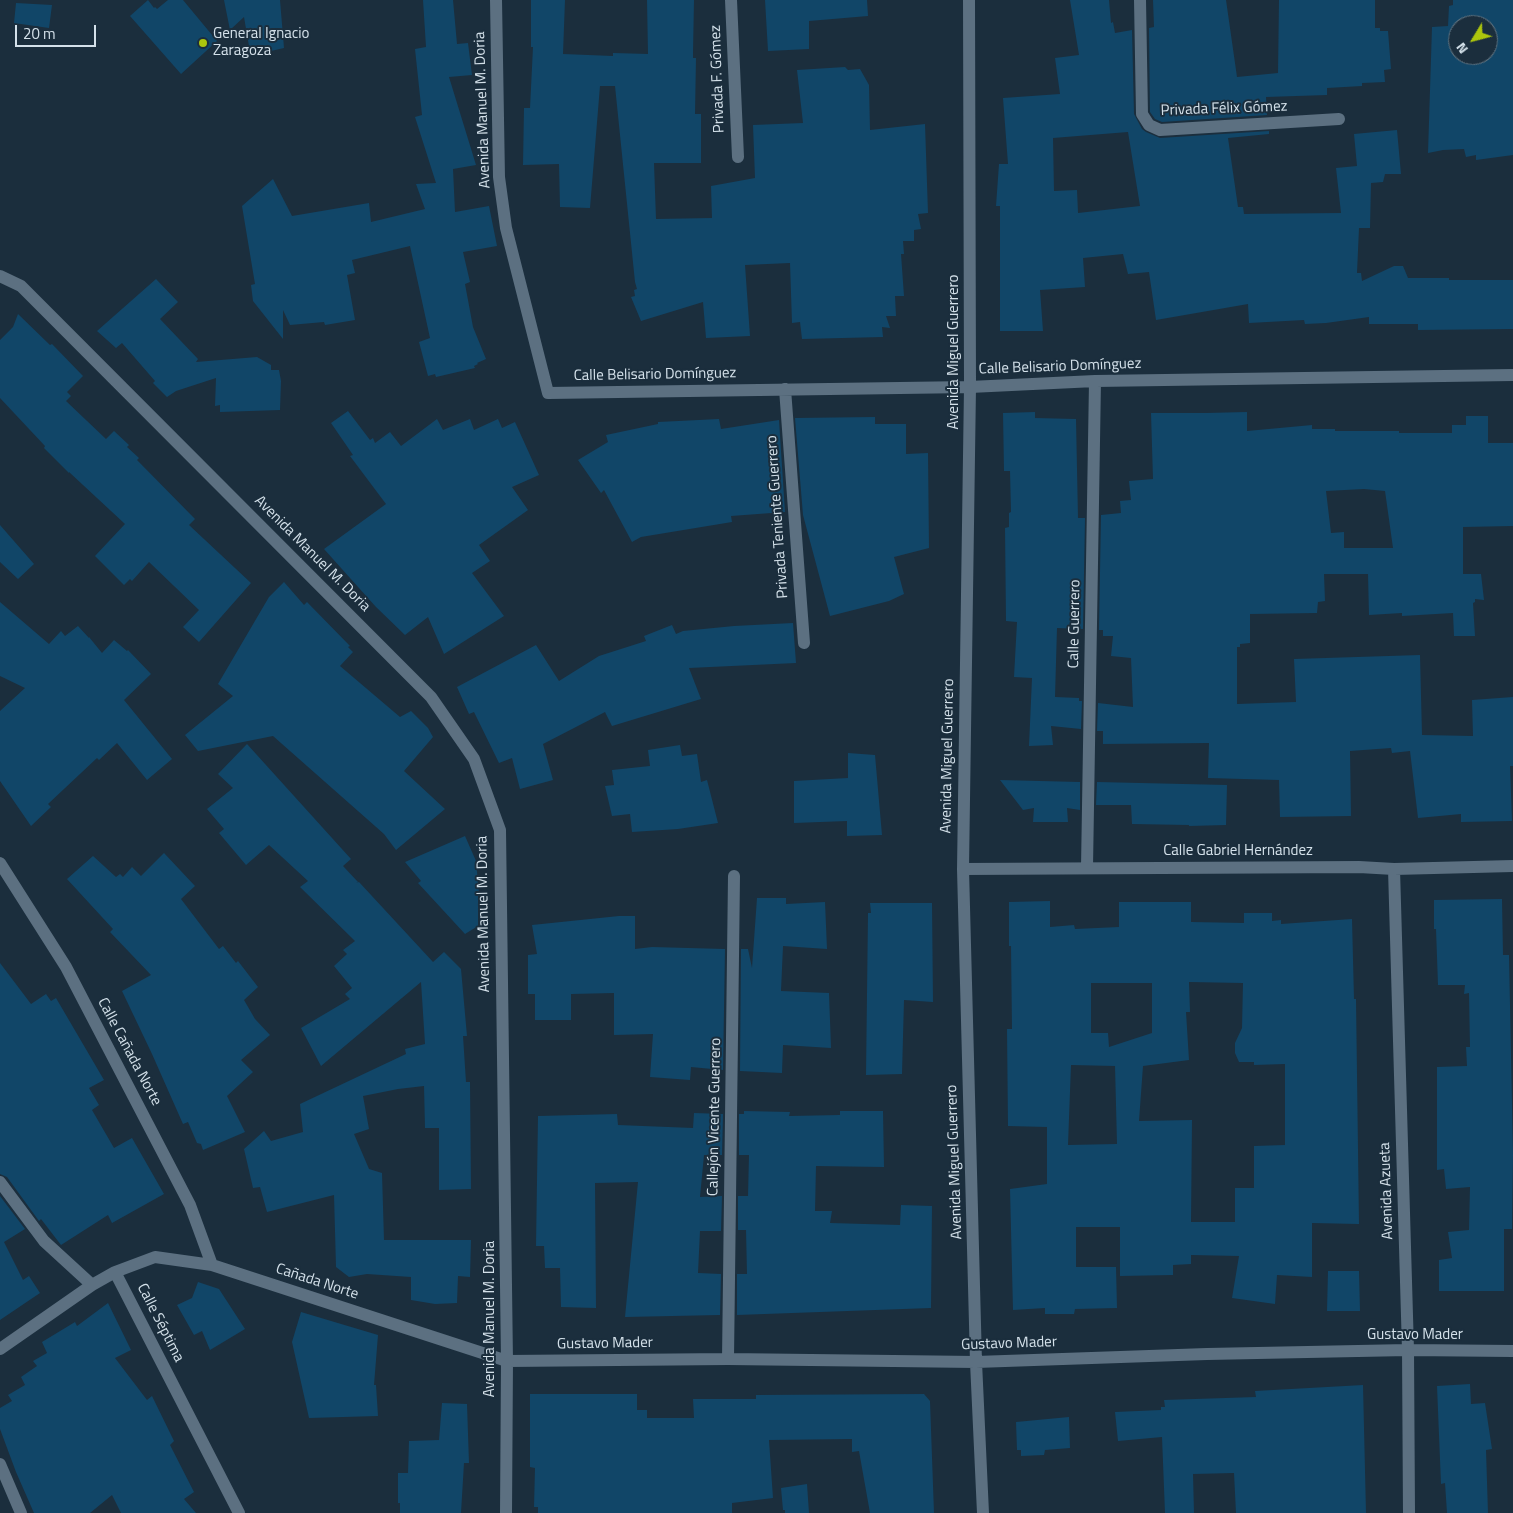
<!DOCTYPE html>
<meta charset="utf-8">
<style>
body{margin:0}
#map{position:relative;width:1513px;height:1513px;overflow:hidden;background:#1b2e3d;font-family:"Titillium Web",sans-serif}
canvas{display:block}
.north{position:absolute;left:1448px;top:15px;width:50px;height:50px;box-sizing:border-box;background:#1b2e3d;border:1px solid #657682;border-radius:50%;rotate:233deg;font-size:14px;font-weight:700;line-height:20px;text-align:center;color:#d4e1ea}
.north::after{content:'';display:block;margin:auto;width:18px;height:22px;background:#adc60d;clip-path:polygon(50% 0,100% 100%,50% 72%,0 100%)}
.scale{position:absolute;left:15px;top:25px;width:81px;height:22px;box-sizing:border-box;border:2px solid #d4e1ea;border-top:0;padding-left:6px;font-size:15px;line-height:18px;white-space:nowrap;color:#d4e1ea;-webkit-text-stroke:4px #1b2e3d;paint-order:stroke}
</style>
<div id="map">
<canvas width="1513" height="1513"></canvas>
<div class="north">N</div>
<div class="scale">20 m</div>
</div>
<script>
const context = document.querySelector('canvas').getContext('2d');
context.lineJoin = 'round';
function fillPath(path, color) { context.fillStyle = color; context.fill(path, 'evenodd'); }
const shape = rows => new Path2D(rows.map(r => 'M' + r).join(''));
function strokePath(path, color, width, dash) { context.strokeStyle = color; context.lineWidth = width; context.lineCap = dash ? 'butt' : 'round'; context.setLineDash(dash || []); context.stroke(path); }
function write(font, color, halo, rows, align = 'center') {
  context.font = font + ' "Titillium Web",sans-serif'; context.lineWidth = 4; context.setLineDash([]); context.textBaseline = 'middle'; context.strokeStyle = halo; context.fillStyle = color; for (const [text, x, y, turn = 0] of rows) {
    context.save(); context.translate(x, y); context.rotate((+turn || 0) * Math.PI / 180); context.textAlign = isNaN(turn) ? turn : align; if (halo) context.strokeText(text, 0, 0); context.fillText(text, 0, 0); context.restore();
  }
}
fillPath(shape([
 [148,0,154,8,155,7,157,9,168,0,183,0,217,41,181,74,130,16],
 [224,0,280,0,284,48,258,54,258,51,250,52,244,17,230,30],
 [423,0,453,0,457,44,468,43,472,75,449,77,476,165,453,169,455,212,489,206,497,246,463,252,470,282,465,284,473,327,486,359,477,363,478,364,474,366,475,368,436,377,435,374,428,376,419,342,430,338,410,246,352,260,355,273,347,275,355,320,325,325,324,322,290,325,283,310,283,339,253,301,251,285,255,284,242,206,273,179,292,216,369,203,371,222,425,209,416,184,436,183,415,117,422,115,415,49,426,47],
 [531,0,565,0,563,54,613,56,613,53,648,54,647,0,694,0,693,53,693,58,696,58,695,114,701,114,701,163,654,163,656,219,712,218,711,186,755,178,753,125,803,123,797,70,845,67,848,70,860,69,869,85,870,130,925,124,928,213,918,214,921,229,914,230,914,241,903,241,904,254,901,254,904,296,895,296,896,316,886,316,890,328,882,327,883,337,802,339,800,322,792,323,790,263,745,265,750,336,706,338,703,302,641,321,631,297,635,296,634,290,637,289,635,282,615,86,600,86,590,208,560,207,559,164,523,165,524,108,530,108,533,47,531,47],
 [765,0,867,0,868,16,809,21,809,49,768,51],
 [1070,0,1109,0,1111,23,1113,22,1115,33,1132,30,1134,114,1142,129,1146,132,1160,138,1269,131,1269,134,1228,138,1238,207,1243,207,1244,214,1341,213,1336,168,1357,166,1354,134,1397,130,1401,174,1385,174,1383,182,1371,183,1370,228,1359,228,1357,273,1361,273,1362,281,1394,266,1403,266,1408,278,1449,278,1449,280,1513,280,1513,329,1418,330,1418,324,1369,324,1369,317,1326,323,1305,324,1304,320,1249,323,1248,304,1156,320,1149,272,1128,274,1123,254,1083,258,1085,287,1040,290,1043,331,1000,331,1000,206,996,206,999,164,1008,164,1003,98,1060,94,1055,58,1079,55],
 [1128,132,1140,206,1078,213,1077,190,1054,191,1053,138],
 [1153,0,1226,0,1237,77,1278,73,1279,0,1375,0,1375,28,1380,28,1380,31,1388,31,1391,69,1384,70,1385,82,1362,83,1362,86,1327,88,1327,95,1266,97,1267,115,1162,122,1155,119,1150,112,1149,28,1154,27],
 [1453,0,1513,0,1513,155,1476,160,1476,155,1466,157,1464,149,1443,150,1428,153,1432,27,1448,26,1449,6,1453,5],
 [1458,25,1488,25,1488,55,1458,55],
 [16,3,52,5,49,28,14,23],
 [156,279,178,302,160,319,198,359,196,362,257,357,271,365,271,370,279,370,281,381,280,410,220,412,220,405,215,406,216,378,176,391,167,397,153,383,155,381,122,343,116,348,97,331],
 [18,314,50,345,52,344,83,376,67,392,71,396,66,401,106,439,114,431,129,445,127,447,139,458,137,460,195,519,189,525,251,583,199,642,183,627,199,610,149,562,132,581,130,579,124,585,95,556,125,524,69,472,69,473,44,448,45,446,0,398,0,340,13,327],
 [348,411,370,440,373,438,375,443,390,432,401,446,437,419,443,430,470,419,474,430,498,419,502,428,515,422,539,475,512,487,528,510,479,545,490,561,472,573,504,616,444,654,428,617,405,635,376,607,324,549,386,504,350,456,353,455,331,423],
 [1035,412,1035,418,1076,419,1078,518,1085,518,1083,629,1057,628,1055,697,1079,698,1079,701,1082,701,1081,729,1051,726,1053,745,1029,746,1032,678,1014,677,1017,622,1006,621,1005,528,1009,527,1009,513,1011,512,1010,471,1004,471,1003,413],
 [1247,412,1247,431,1312,425,1312,429,1335,429,1335,431,1399,431,1399,433,1452,433,1452,425,1466,425,1466,416,1488,416,1488,443,1513,443,1513,526,1463,527,1463,574,1481,574,1484,600,1475,599,1475,602,1473,603,1475,636,1454,636,1453,613,1402,616,1402,613,1369,615,1368,574,1324,574,1325,601,1318,602,1317,613,1250,614,1250,643,1240,644,1240,647,1237,647,1237,704,1296,702,1294,659,1420,655,1422,735,1473,736,1472,700,1513,697,1513,766,1510,766,1512,821,1461,822,1461,814,1418,818,1410,751,1392,753,1391,748,1350,751,1351,816,1280,817,1279,780,1208,778,1209,743,1103,744,1103,731,1097,731,1098,703,1133,707,1131,658,1111,656,1113,636,1103,636,1103,630,1099,630,1101,515,1121,513,1120,501,1131,500,1129,481,1153,479,1151,413,1206,413],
 [1364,489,1385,491,1393,548,1344,548,1344,532,1331,533,1326,491],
 [875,417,875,424,906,424,906,454,928,453,929,548,894,557,904,594,889,601,830,616,803,515,795,418],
 [719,419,721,429,779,420,785,512,731,516,732,522,641,537,632,542,604,490,601,493,578,460,608,442,606,435,658,424,658,422],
 [0,525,34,564,18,579,0,562],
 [284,582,304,605,307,602,350,646,348,647,353,652,340,666,400,717,411,711,428,728,433,737,404,771,445,809,396,850,384,834,273,736,198,751,185,735,233,696,218,684,269,597],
 [0,602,49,644,61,631,65,636,78,626,89,638,89,637,102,653,114,640,127,651,128,650,151,674,124,700,172,759,147,780,117,743,99,760,97,758,48,804,51,807,31,826,0,781,0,711,25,688,0,676],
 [793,623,796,663,689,668,701,699,612,726,605,712,543,744,553,780,520,789,512,758,499,763,474,712,469,714,457,687,536,645,559,681,599,656,646,641,644,636,672,625,676,634,683,631,734,626],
 [247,744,351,859,343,866,358,882,356,883,359,882,433,962,444,952,461,969,467,1036,463,1036,466,1082,470,1082,471,1189,439,1190,439,1128,425,1128,424,1086,398,1089,363,1096,369,1129,354,1134,369,1169,382,1173,384,1240,471,1240,470,1277,458,1276,457,1303,435,1304,411,1300,411,1277,367,1274,349,1277,336,1267,334,1195,267,1212,260,1187,253,1188,244,1149,264,1131,271,1141,303,1132,300,1104,406,1054,405,1049,425,1044,421,982,321,1066,301,1028,350,999,345,994,352,988,334,966,347,954,343,950,355,941,300,887,308,881,269,845,246,865,219,833,224,829,207,809,233,788,218,774],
 [680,745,682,756,697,754,701,782,707,780,718,823,678,829,632,832,630,814,612,816,605,786,614,785,612,770,650,766,648,750],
 [848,753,875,755,882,835,847,836,847,821,794,823,794,781,848,778],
 [1000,780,1080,782,1080,810,1067,808,1068,822,1033,822,1034,808,1023,810],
 [1097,782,1227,785,1226,825,1189,826,1189,825,1132,824,1131,805,1096,805],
 [465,836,476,861,479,893,478,894,478,926,465,934,418,883,421,881,405,862],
 [164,853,195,886,181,899,219,949,223,946,236,963,238,961,258,987,244,1000,255,1019,270,1035,241,1060,253,1072,227,1096,245,1132,203,1150,201,1144,197,1143,188,1122,183,1124,152,1054,122,991,151,975,110,932,113,929,67,879,93,856,116,877,120,874,123,877,132,867,141,876],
 [757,898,786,898,786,904,825,902,827,949,783,946,781,991,829,993,831,1048,783,1045,782,1073,740,1071,741,949,748,949,752,968],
 [1502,899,1503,955,1509,955,1513,1155,1512,1229,1504,1229,1504,1291,1439,1291,1439,1260,1452,1258,1448,1232,1469,1230,1470,1187,1446,1189,1444,1169,1437,1170,1437,1067,1467,1066,1466,1047,1470,1047,1469,993,1464,994,1465,985,1438,985,1436,929,1434,929,1434,900],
 [1050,901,1050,927,1074,925,1075,929,1119,927,1119,902,1191,902,1191,922,1244,923,1244,913,1272,913,1272,921,1281,920,1281,924,1352,919,1354,999,1356,999,1359,1224,1312,1223,1312,1277,1277,1275,1275,1304,1232,1298,1239,1256,1191,1255,1191,1264,1173,1265,1173,1275,1120,1276,1120,1227,1076,1227,1076,1267,1116,1267,1117,1308,1075,1309,1074,1314,1045,1314,1045,1308,1013,1310,1010,1189,1047,1184,1047,1127,1008,1126,1007,1029,1012,1029,1011,946,1009,946,1009,902],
 [1189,982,1243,983,1242,1028,1235,1043,1235,1053,1239,1062,1254,1062,1254,1065,1285,1064,1285,1145,1254,1146,1254,1188,1235,1188,1235,1222,1191,1222,1192,1120,1139,1121,1143,1066,1189,1060,1186,1012,1190,1012],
 [1091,983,1152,983,1152,1033,1109,1047,1108,1033,1091,1033],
 [1071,1065,1115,1066,1117,1144,1068,1145],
 [870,903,932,903,933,1002,904,1000,902,1074,866,1075,868,913,871,913],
 [619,916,635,916,635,949,652,947,725,949,723,1070,691,1067,690,1080,650,1077,653,1034,614,1035,614,993,571,994,571,1020,535,1020,535,994,528,994,528,955,537,954,532,925],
 [0,963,31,1004,46,994,51,1001,56,998,104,1080,89,1088,99,1105,92,1110,114,1148,132,1138,164,1194,112,1223,108,1215,61,1245,41,1219,39,1221,7,1177,0,1174],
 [744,1111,790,1112,789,1116,840,1115,840,1111,883,1111,884,1167,816,1166,815,1211,832,1211,830,1223,900,1225,901,1205,932,1206,931,1308,737,1315,737,1274,747,1274,746,1230,738,1230,738,1196,748,1196,749,1155,739,1155,739,1114,744,1114],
 [694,1113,723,1114,722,1155,704,1155,700,1197,722,1196,721,1231,700,1231,698,1273,721,1274,720,1315,625,1317,638,1182,595,1183,596,1308,561,1307,560,1268,545,1268,544,1246,536,1246,538,1116,617,1114,618,1125,693,1128],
 [0,1196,25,1229,4,1242,23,1280,29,1276,40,1293,0,1320],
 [1328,1271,1359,1271,1360,1311,1327,1311],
 [198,1282,219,1289,245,1329,210,1350,202,1331,194,1335,177,1305,192,1298],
 [108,1303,131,1350,115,1358,147,1400,152,1396,174,1441,170,1445,194,1492,184,1499,196,1513,121,1513,112,1495,90,1513,34,1513,16,1472,0,1429,0,1408,12,1401,8,1395,25,1385,21,1377,37,1366,33,1361,47,1353,42,1342,75,1322,77,1326],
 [301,1312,378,1335,374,1385,376,1385,378,1416,309,1418,292,1342],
 [1470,1384,1471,1404,1485,1403,1492,1449,1486,1450,1488,1513,1447,1513,1445,1483,1441,1484,1437,1386],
 [1363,1385,1366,1513,1236,1513,1234,1473,1193,1474,1194,1513,1165,1513,1162,1437,1118,1441,1115,1412,1161,1410,1161,1407,1165,1407,1164,1400,1256,1397,1255,1391],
 [530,1394,637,1394,637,1410,647,1410,647,1418,694,1418,693,1399,756,1399,756,1395,924,1394,930,1401,934,1513,870,1513,859,1451,852,1452,852,1439,769,1440,773,1498,732,1503,732,1513,538,1513,538,1507,534,1507,535,1468,530,1467],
 [442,1403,467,1404,469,1463,464,1463,461,1513,400,1513,400,1503,398,1503,398,1473,408,1473,409,1441,439,1440],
 [1069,1417,1070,1448,1045,1450,1044,1455,1021,1456,1021,1450,1017,1450,1016,1422],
 [807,1484,809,1513,785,1513,785,1510,783,1510,781,1488]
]), '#114668');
strokePath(shape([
 [496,0,499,177,506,228,548,393,970,387,1095,381,1513,375],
 [731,0,738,157],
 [969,0,970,387,963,869,976,1362,983,1513],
 [1140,0,1142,114,1149,125,1160,130,1339,119],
 [0,276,21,286,431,697,474,759,500,830,507,1361,506,1513],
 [785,389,804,643],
 [0,863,66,967,190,1205,212,1265],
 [1087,867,1095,381],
 [963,869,1359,867,1394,869,1513,866],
 [1394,869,1408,1350,1409,1513],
 [0,1182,44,1241,92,1285],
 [115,1272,239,1513],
 [0,1349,92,1285,115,1272,155,1257,212,1265,507,1361,728,1359,976,1362,1207,1354,1408,1350,1513,1351],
 [728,1359,734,876],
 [0,1464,21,1513]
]), '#5c7081', 12);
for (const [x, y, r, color] of [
 [203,43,5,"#adc60d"]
]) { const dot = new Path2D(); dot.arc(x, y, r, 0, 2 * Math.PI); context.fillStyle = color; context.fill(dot); strokePath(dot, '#1b2e3d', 2); }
write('15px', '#d4e1ea', '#1b2e3d', [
 ["General Ignacio",213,34],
 ["Zaragoza",213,51]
], 'left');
write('15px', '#d4e1ea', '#1b2e3d', [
 ["Privada F. Gómez",718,79,-92],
 ["Privada Félix Gómez",1224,109,-2],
 ["Avenida Manuel M. Doria",483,110,-92],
 ["Avenida Miguel Guerrero",954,352,-90],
 ["Calle Belisario Domínguez",1060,367,-2],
 ["Calle Belisario Domínguez",655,375,-1],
 ["Privada Teniente Guerrero",778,517,-94],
 ["Avenida Manuel M. Doria",312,554,45],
 ["Calle Guerrero",1075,624,-89],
 ["Avenida Miguel Guerrero",948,756,-89],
 ["Calle Gabriel Hernández",1238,851],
 ["Avenida Manuel M. Doria",484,914,-91],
 ["Calle Cañada Norte",129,1052,62],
 ["Callejón Vicente Guerrero",715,1117,-89],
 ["Avenida Miguel Guerrero",955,1162,-92],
 ["Avenida Azueta",1387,1191,-92],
 ["Cañada Norte",317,1282,18],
 ["Avenida Manuel M. Doria",490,1319,-90],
 ["Calle Séptima",160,1323,63],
 ["Gustavo Mader",1415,1335],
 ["Gustavo Mader",605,1344,-1],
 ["Gustavo Mader",1009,1344,-2]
]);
</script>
